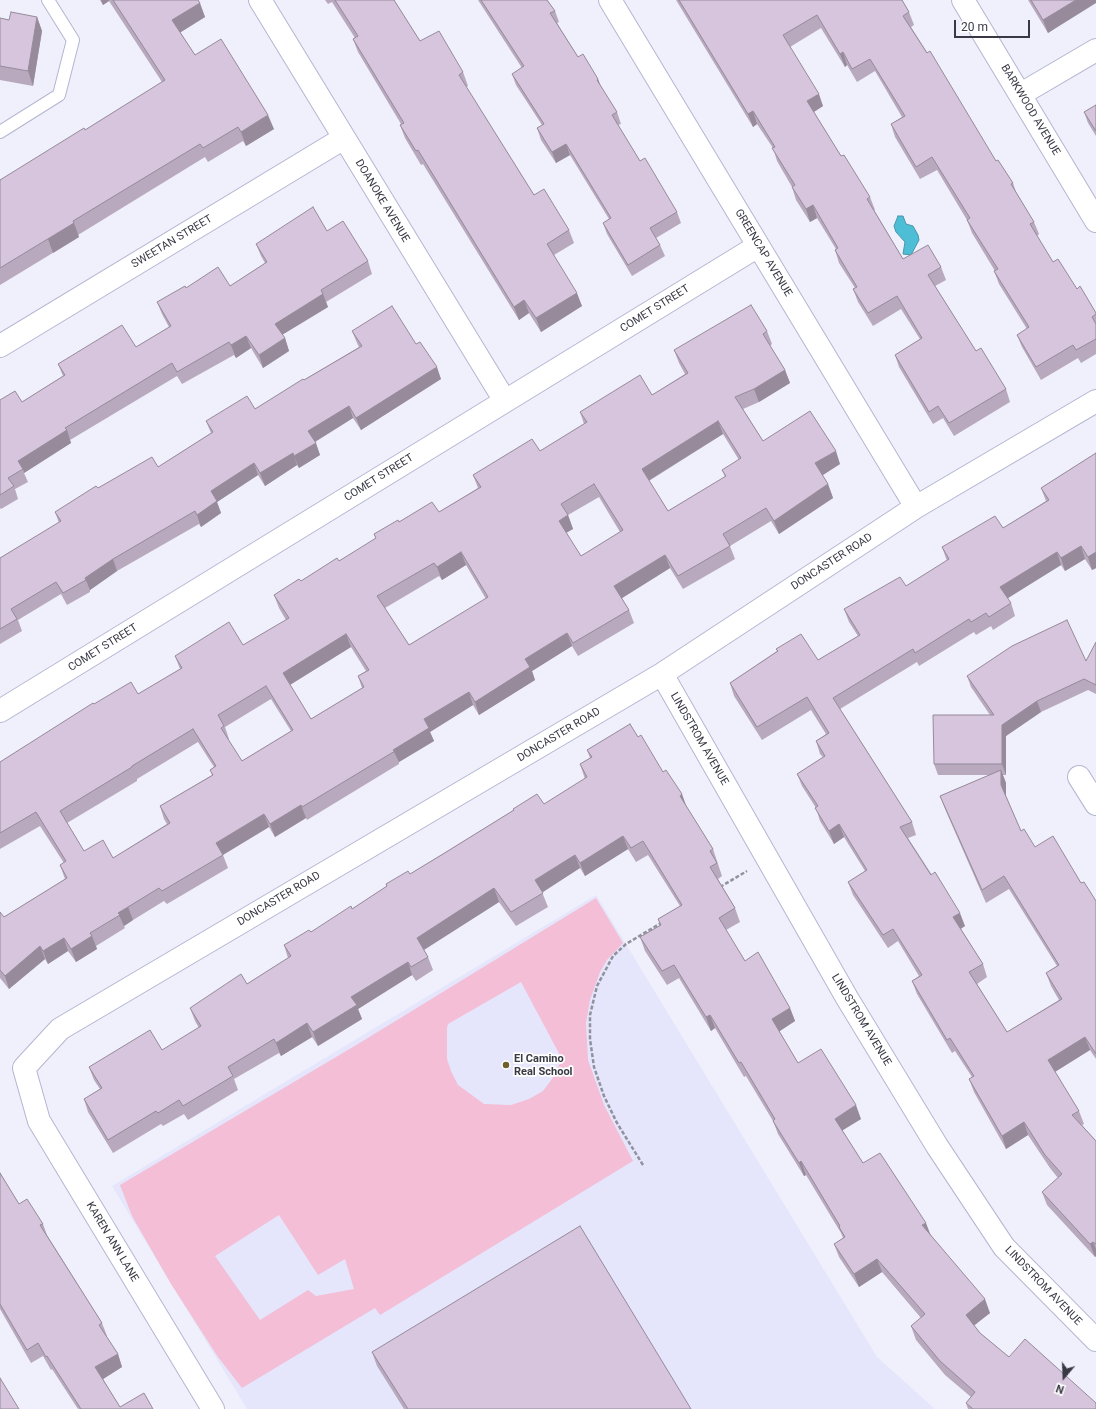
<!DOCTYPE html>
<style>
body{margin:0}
#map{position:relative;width:1096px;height:1409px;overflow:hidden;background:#eff0fb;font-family:Roboto,sans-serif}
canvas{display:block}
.north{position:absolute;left:1044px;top:1357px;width:40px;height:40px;-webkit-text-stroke:3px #fff;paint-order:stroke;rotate:199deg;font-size:11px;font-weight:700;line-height:16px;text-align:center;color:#383944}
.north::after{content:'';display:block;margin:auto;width:14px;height:18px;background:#383944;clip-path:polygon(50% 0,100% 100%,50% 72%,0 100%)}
.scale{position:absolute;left:954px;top:20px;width:76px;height:18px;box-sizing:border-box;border:2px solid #383944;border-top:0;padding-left:5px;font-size:12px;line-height:14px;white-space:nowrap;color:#383944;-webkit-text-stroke:3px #fff;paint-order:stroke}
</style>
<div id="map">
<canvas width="1096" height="1409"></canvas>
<div class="north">N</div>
<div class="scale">20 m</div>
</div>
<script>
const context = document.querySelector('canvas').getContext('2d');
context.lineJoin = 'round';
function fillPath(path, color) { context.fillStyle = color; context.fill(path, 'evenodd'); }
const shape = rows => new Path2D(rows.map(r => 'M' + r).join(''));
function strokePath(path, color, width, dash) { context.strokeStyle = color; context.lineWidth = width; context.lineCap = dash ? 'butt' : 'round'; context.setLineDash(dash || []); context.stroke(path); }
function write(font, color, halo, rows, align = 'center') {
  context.font = font + ' Roboto,sans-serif'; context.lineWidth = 3.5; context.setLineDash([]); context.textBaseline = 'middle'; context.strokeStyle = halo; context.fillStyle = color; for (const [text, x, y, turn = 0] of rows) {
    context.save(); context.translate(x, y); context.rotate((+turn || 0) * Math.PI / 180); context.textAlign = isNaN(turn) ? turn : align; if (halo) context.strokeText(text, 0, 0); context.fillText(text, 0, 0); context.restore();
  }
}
fillPath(shape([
 [596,895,877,1357,935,1409,247,1409,112,1186]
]), '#e5e6fb');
fillPath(shape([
 [596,898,623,943,607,960,600,972,590,1000,586,1023,588,1060,604,1105,633,1161,380,1315,375,1308,242,1388,218,1357,171,1284,132,1216,120,1185,358,1044],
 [521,982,562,1059,552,1079,543,1091,529,1099,511,1105,484,1104,458,1085,451,1071,447,1059,447,1028,448,1024],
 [279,1215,318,1275,345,1259,354,1289,316,1296,308,1290,260,1320,215,1256]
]), '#f3bed6');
const water = shape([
 [898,216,903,216,906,224,913,226,918,235,919,240,911,255,903,254,905,242,896,232,894,226,898,216]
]);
fillPath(water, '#4ebed7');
strokePath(water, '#4796ab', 1);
const service = shape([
 [0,132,59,95,73,40,48,0]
]);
const minor = shape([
 [260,0,505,401],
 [610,0,916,507],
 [963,0,1096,221],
 [1021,94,1096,50],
 [0,346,344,138],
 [662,674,847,998,937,1146,1004,1247,1096,1340],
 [0,711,758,246],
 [1079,777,1096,804],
 [213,1409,39,1121,24,1068,60,1029,662,674,916,507,1096,401]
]);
strokePath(service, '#b4b6d1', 14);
strokePath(minor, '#b4b6d1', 24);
strokePath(shape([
 [720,887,747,871],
 [643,1165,617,1123,604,1096,594,1067,590,1039,590,1015,597,986,613,956,626,944,661,923]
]), '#91929d', 2.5, [4, 2]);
strokePath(service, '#fff', 12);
strokePath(minor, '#fff', 22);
fillPath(shape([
 [100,0,198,0,205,17,180,32,195,55,274,129,246,146,243,141,208,162,205,157,78,235,79,237,0,285,0,180,85,130,162,82,109,1,103,5],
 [325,0,394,0,420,41,463,72,468,86,466,87,534,195,569,230,574,243,554,255,582,306,541,332,529,313,519,320,423,164,421,165,405,138,400,125,401,124,358,52,353,39,355,38,332,2,328,4],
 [478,0,547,0,555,11,559,22,557,23,578,57,598,79,602,89,617,112,621,124,618,125,640,161,677,212,681,223,656,238,660,245,665,256,632,276,607,234,603,223,609,219,570,155,556,163,541,140,537,128,542,125,516,85,512,74,522,68],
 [676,0,902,0,909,12,914,25,911,27,996,161,1013,183,1016,192,1034,222,1039,234,1037,236,1053,262,1077,289,1096,313,1096,354,1081,363,1078,358,1041,380,1022,347,1017,335,1027,329,999,284,994,271,995,271,972,233,967,220,937,170,920,179,895,137,891,124,902,117,875,71,857,82,847,65,845,67,821,28,790,47,823,106,814,112,841,156,870,197,875,210,874,210,903,259,941,267,946,280,935,286,976,351,1006,389,1010,402,954,436,943,418,933,424,899,367,895,355,920,339,901,309,873,326,858,302,853,289,855,288,839,263,835,250,836,249,817,218,810,222,796,200,792,187,777,161,773,148,757,124,753,127],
 [1028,0,1096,0,1048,33],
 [37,17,42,31,33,86,0,80,0,18,9,20],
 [1096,105,1096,136,1088,123,1084,112],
 [327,231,368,261,372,274,326,302,328,307,282,335,285,338,289,351,263,368,251,348,236,358,234,355,182,384,177,376,70,440,71,443,24,473,28,482,15,489,18,499,1,509,0,508,0,400,22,402,63,376,58,364,136,347,169,327,162,314,157,302,186,288,230,286,265,263,261,256,256,244],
 [352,331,416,344,441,379,361,430,353,418,315,442,320,455,299,468,297,465,265,486,258,475,217,502,221,513,201,527,199,524,117,571,90,590,90,592,67,605,61,594,18,620,22,631,0,644,0,558,59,523,55,512,98,488,158,467,211,433,206,421,255,409,359,347,357,343],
 [767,331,772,344,770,346,785,370,790,383,759,402,743,409,763,441,840,464,822,475,828,484,833,498,779,534,771,521,730,546,735,559,683,589,670,568,622,598,629,610,634,623,578,656,572,646,532,671,535,680,479,715,473,705,430,732,434,741,399,762,399,764,307,820,306,818,275,837,269,827,223,855,228,868,167,904,164,901,133,920,124,926,125,928,96,946,97,949,76,962,68,951,48,964,45,959,9,989,0,978,0,913,4,917,65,879,60,865,64,863,40,826,0,849,0,762,94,704,138,694,180,669,175,656,243,645,286,620,279,608,274,595,301,581,339,561,376,539,374,534,399,522,439,512,478,488,473,475,540,451,584,424,580,412,652,395,685,374,679,363,674,350],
 [723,434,739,460,722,470,725,477,668,511,649,481],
 [599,497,620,532,581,556,566,533,573,529,568,515],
 [466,565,486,599,409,645,385,608,439,576,442,580],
 [351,647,366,671,358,676,362,688,311,719,290,685],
 [271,699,291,731,242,761,228,740,229,739,225,727],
 [198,742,214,767,210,770,212,775,160,806,164,819,167,824,113,858,84,851,67,823,137,781,137,779],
 [1096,453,1096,568,1092,570,1085,559,1065,571,1061,565,1007,598,1011,603,1015,616,993,630,991,626,976,635,974,632,919,666,917,662,840,709,912,822,916,835,908,838,965,926,961,929,983,964,987,977,977,984,1007,1032,1059,1000,1051,986,1046,973,1057,966,1009,889,986,903,945,809,940,796,989,775,938,775,934,764,990,715,971,687,967,676,1086,661,1096,642,1096,694,1088,690,1041,712,1006,736,1006,775,1003,775,1006,783,1006,796,1021,831,1035,847,1081,883,1096,901,1096,1059,1090,1050,1055,1072,1079,1111,1084,1124,1082,1125,1096,1141,1096,1256,1095,1257,1047,1205,1042,1192,1058,1178,1050,1168,1028,1135,1006,1149,974,1092,969,1079,972,1077,955,1051,952,1053,917,994,912,981,919,976,898,941,888,948,853,895,848,882,865,871,844,837,834,844,820,821,816,808,802,786,797,774,823,757,820,754,816,741,826,734,811,710,762,740,734,696,730,683,777,651,776,649,818,660,858,636,849,622,844,609,906,586,947,561,942,547,1003,528,1046,501,1041,488],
 [638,737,663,772,686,806,713,849,722,876,718,879,735,908,740,922,726,930,745,961,790,1008,795,1021,779,1031,798,1063,861,1119,842,1130,863,1163,930,1234,990,1313,974,1325,980,1333,1009,1357,1096,1409,968,1409,966,1403,971,1397,945,1375,916,1340,911,1326,921,1318,882,1272,859,1287,839,1257,834,1244,843,1238,841,1233,806,1175,804,1176,778,1134,773,1121,746,1076,744,1077,715,1028,711,1031,679,978,667,985,645,951,640,937,660,925,658,919,680,906,648,855,636,862,628,849,585,876,580,868,542,892,548,907,516,926,499,902,424,950,428,957,433,970,416,981,412,975,358,1009,362,1019,318,1046,312,1037,281,1056,279,1053,234,1079,238,1090,188,1120,184,1114,163,1126,161,1124,113,1153,88,1112,84,1099,100,1089,94,1080,89,1067,162,1050,199,1028,195,1021,190,1008,247,984,288,958,284,945,311,932,352,909,386,887,386,884,410,874,514,810,513,809,544,804,585,779,580,764,590,758,587,750],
 [0,1173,19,1204,43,1224,47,1235,102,1323,107,1336,106,1336,118,1354,122,1367,103,1379,120,1407,153,1409,78,1409,52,1369,51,1370,43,1356,31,1363,0,1309],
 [372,1352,691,1409,404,1409,377,1366]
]), '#b8a9be');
fillPath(shape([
 [101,0,109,0,109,1,103,5],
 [1076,0,1096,0,1096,3,1048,33,1043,20],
 [200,3,205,17,178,34,172,20],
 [37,17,42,31,33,86,28,71],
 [843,52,847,65,845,67,840,54],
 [598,79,602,90,597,80],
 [819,94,823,106,812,113,807,101],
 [753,111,757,124,753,127,748,114],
 [268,115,274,129,246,146,241,132],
 [566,144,570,155,556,163,552,152],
 [813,205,817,218,810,222,806,209],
 [74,223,79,237,53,253,48,239],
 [577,293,582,306,541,332,536,318],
 [323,294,328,307,280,336,275,324],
 [524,300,529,313,519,320,514,307],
 [246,336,251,348,236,358,231,345],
 [285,338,289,351,263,368,259,355],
 [437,367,441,379,361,430,356,418],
 [785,370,790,383,759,402,754,389],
 [349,406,353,418,313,443,308,431],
 [718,421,723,434,646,482,642,469],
 [67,430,71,443,24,473,23,469,18,461],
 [316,443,320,455,299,468,294,456],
 [836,451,840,464,820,477,815,463],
 [293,453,297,465,265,486,260,473],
 [254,463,258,475,217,502,221,513,201,527,197,515,211,491],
 [828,484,833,498,779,534,774,521],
 [568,515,573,529,564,534,559,521],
 [1081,546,1085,559,1065,571,1061,558],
 [461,552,466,565,442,580,437,567],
 [1057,552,1061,565,1005,600,1000,587],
 [1096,552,1096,568,1092,570,1088,557],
 [665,555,670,568,619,600,614,586],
 [113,559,117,571,90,590,85,578],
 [567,633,572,646,532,671,535,680,479,715,475,702,525,659],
 [346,634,351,647,288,686,283,673],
 [469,692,473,705,430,732,434,741,399,762,393,750,424,719],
 [1037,701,1041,712,1006,736,1006,775,1002,764,1002,725],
 [1001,770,1006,783,1006,798,1001,785],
 [682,794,687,808,680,796],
 [301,805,306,818,275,837,270,824],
 [264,814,269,827,221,856,216,843],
 [839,824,844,837,834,844,829,831],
 [623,836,628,849,585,876,580,863],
 [575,855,580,868,540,894,535,880],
 [494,888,499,902,422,951,417,938],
 [128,907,133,920,124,926,118,913],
 [960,913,965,926,958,930,953,917],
 [92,936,97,949,76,962,71,949],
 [64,938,68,951,48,964,43,951],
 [40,946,45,959,9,989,5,976],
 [408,962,412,975,358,1009,362,1019,318,1046,313,1032,351,997],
 [790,1008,795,1021,777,1033,772,1019],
 [710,1015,715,1028,711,1031,706,1017],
 [307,1023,312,1037,281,1056,276,1043],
 [1085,1037,1090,1050,1053,1073,1048,1060],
 [856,1105,861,1119,840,1132,835,1119],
 [1024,1122,1028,1135,1006,1149,1002,1136],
 [801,1161,806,1175,804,1176,799,1163],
 [926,1223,931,1236,922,1225],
 [1093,1242,1096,1249,1096,1256,1095,1257,1090,1244],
 [877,1259,882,1272,859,1287,854,1274],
 [985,1299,990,1313,971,1328,966,1315],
 [118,1354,122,1367,100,1381,95,1367]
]), '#968a9b');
const building = shape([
 [113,0,198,0,200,3,172,20,195,55,221,39,268,115,241,132,238,127,203,148,200,144,73,221,74,223,0,268,0,180,84,128,85,130,165,80,113,0],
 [335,0,394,0,420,41,439,31,463,72,459,75,534,195,544,189,569,230,547,244,577,293,536,318,524,300,514,307,418,150,416,151,400,125,404,123,353,39,358,36,335,0],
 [481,0,547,0,555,11,550,13,578,57,583,54,598,79,597,80,617,112,612,115,640,161,645,158,677,212,650,228,660,245,628,265,603,223,611,218,566,144,552,152,537,128,544,124,512,74,524,66,481,0],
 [679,0,902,0,909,12,903,16,927,53,930,51,996,161,998,160,1013,183,1011,184,1034,222,1030,224,1053,262,1058,259,1077,289,1080,286,1096,313,1096,314,1092,317,1096,324,1096,339,1076,350,1073,345,1036,367,1017,335,1029,327,994,271,998,269,967,220,970,218,932,157,916,167,891,124,905,116,870,59,852,69,843,52,840,54,817,15,783,35,819,94,807,101,841,156,844,155,870,197,867,199,903,259,928,245,941,267,928,275,976,351,981,348,1006,389,949,423,938,406,929,412,895,355,922,338,897,296,868,313,853,289,857,287,835,250,838,248,813,205,806,209,792,187,795,185,772,148,775,147,753,111,748,114,679,0],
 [1031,0,1076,0,1043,20,1031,0],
 [11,12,37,17,28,71,0,66,0,18,9,20,11,12],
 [1096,105,1096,131,1084,112,1096,105],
 [313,207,327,231,343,221,368,261,321,290,323,294,275,324,285,338,259,355,246,336,231,345,229,342,177,372,172,363,65,428,67,430,18,461,23,469,8,478,14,486,0,495,0,400,15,391,22,402,65,375,58,364,122,325,136,347,171,326,157,302,185,286,186,288,218,267,230,286,267,262,256,244,313,207],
 [751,305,767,331,763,334,785,370,754,389,735,397,763,441,810,411,836,451,815,463,828,484,774,521,766,508,723,534,730,546,678,576,665,555,614,586,629,610,573,643,567,633,525,659,530,667,475,702,469,692,424,719,429,728,393,750,395,751,302,807,301,805,270,824,264,814,216,843,223,855,162,891,159,888,128,907,118,913,120,915,90,933,92,936,71,949,64,938,43,951,40,946,5,976,0,970,0,912,4,917,67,878,60,865,66,861,36,812,0,833,0,762,93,703,94,704,131,682,138,694,182,668,175,656,229,622,243,645,289,618,274,595,299,579,301,581,337,558,339,561,376,538,374,534,398,520,399,522,432,502,439,512,481,487,473,475,532,439,540,451,587,422,580,412,640,375,652,395,688,373,674,350,751,305],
 [718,421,741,458,722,470,726,476,668,511,642,469,718,421],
 [594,484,623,530,581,556,559,521,568,515,561,504,594,484],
 [461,552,488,597,409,645,377,596,434,563,437,567,461,552],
 [346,634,369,670,358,676,364,687,311,719,283,673,346,634],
 [266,686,293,730,242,761,221,728,224,726,218,715,266,686],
 [193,729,216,766,210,770,213,775,160,806,170,823,113,858,103,840,84,851,60,811,132,767,132,766,193,729],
 [392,306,416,344,420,342,437,367,356,418,349,406,308,431,316,443,294,456,293,453,260,473,254,463,211,491,217,501,197,515,195,511,113,559,85,578,86,580,63,593,56,582,11,609,17,619,0,629,0,558,61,521,55,512,96,486,98,488,152,457,158,467,213,432,206,421,247,396,255,409,303,379,304,380,362,346,352,331,392,306],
 [1096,453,1096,552,1088,557,1081,546,1061,558,1057,552,1000,587,1011,603,989,617,986,613,971,622,969,619,915,653,913,649,833,698,912,822,900,827,931,875,935,872,960,913,953,917,983,964,969,972,1007,1032,1062,999,1046,973,1059,965,1004,876,982,890,940,796,1001,770,1001,785,1021,831,1024,829,1035,847,1053,836,1081,883,1084,882,1096,901,1096,1054,1085,1037,1048,1060,1079,1111,1072,1115,1096,1141,1096,1244,1093,1242,1090,1244,1042,1192,1062,1174,1045,1155,1024,1122,1002,1136,969,1079,974,1076,950,1038,947,1040,912,981,922,975,893,929,883,935,848,882,867,870,839,824,829,831,815,808,818,806,797,774,825,756,816,741,829,733,807,697,757,727,730,683,778,651,776,649,801,634,818,660,860,635,844,609,900,577,906,586,949,559,942,547,995,516,1003,528,1049,500,1041,488,1096,453],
 [1067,620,1086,661,1096,642,1096,685,1084,679,1037,701,1002,725,1002,764,934,764,933,715,994,715,967,676,1012,646,1067,620],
 [630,724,638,737,641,735,663,772,666,770,682,794,680,796,713,849,710,851,717,863,710,867,735,908,719,918,745,961,758,952,790,1008,772,1019,798,1063,821,1049,856,1105,835,1119,863,1163,880,1153,926,1223,922,1225,985,1299,966,1315,980,1333,1009,1357,1025,1339,1096,1403,1096,1409,973,1409,966,1403,975,1392,940,1361,911,1326,925,1314,877,1259,854,1274,834,1244,845,1237,839,1227,840,1226,801,1161,799,1163,773,1121,775,1119,741,1062,739,1063,710,1015,706,1017,674,965,662,971,640,937,661,925,658,919,682,905,643,841,631,848,623,836,580,863,575,855,535,880,543,893,511,912,494,888,417,938,428,957,411,967,408,962,351,997,357,1005,313,1032,307,1023,276,1043,274,1039,228,1067,233,1076,183,1106,179,1100,158,1113,156,1111,108,1140,84,1099,102,1088,89,1067,150,1030,162,1050,201,1026,190,1008,241,974,247,984,291,956,284,945,309,930,311,932,351,906,352,909,387,886,386,884,408,871,410,874,443,854,514,810,513,809,537,794,544,804,587,777,580,764,592,757,587,750,630,724],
 [0,1173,19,1204,27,1199,43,1224,40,1225,102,1323,99,1325,118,1354,95,1367,120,1407,144,1393,153,1409,81,1409,47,1356,46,1357,38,1343,27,1350,0,1304,0,1173],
 [580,1226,691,1409,408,1409,372,1352,580,1226],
 [0,1378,19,1409,0,1409,0,1378]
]);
fillPath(building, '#d6c5dd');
strokePath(building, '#968a9b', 1);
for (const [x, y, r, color] of [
 [506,1065,4,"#705e2c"]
]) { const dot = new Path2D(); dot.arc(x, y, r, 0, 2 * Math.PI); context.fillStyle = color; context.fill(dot); strokePath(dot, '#fff', 1.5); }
write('11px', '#383944', '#fff', [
 ["BARKWOOD AVENUE",1030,110,59],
 ["DOANOKE AVENUE",382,201,59],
 ["SWEETAN STREET",172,242,-31],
 ["GREENCAP AVENUE",763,253,59],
 ["COMET STREET",655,309,-32],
 ["COMET STREET",379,478,-32],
 ["DONCASTER ROAD",832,562,-33],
 ["COMET STREET",103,648,-32],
 ["DONCASTER ROAD",559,735,-31],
 ["LINDSTROM AVENUE",699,739,60],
 ["DONCASTER ROAD",279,899,-31],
 ["LINDSTROM AVENUE",861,1020,59],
 ["KAREN ANN LANE",112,1242,59],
 ["LINDSTROM AVENUE",1043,1286,46]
]);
write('bold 11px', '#383944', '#fff', [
 ["El Camino",514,1059],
 ["Real School",514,1072]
], 'left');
</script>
